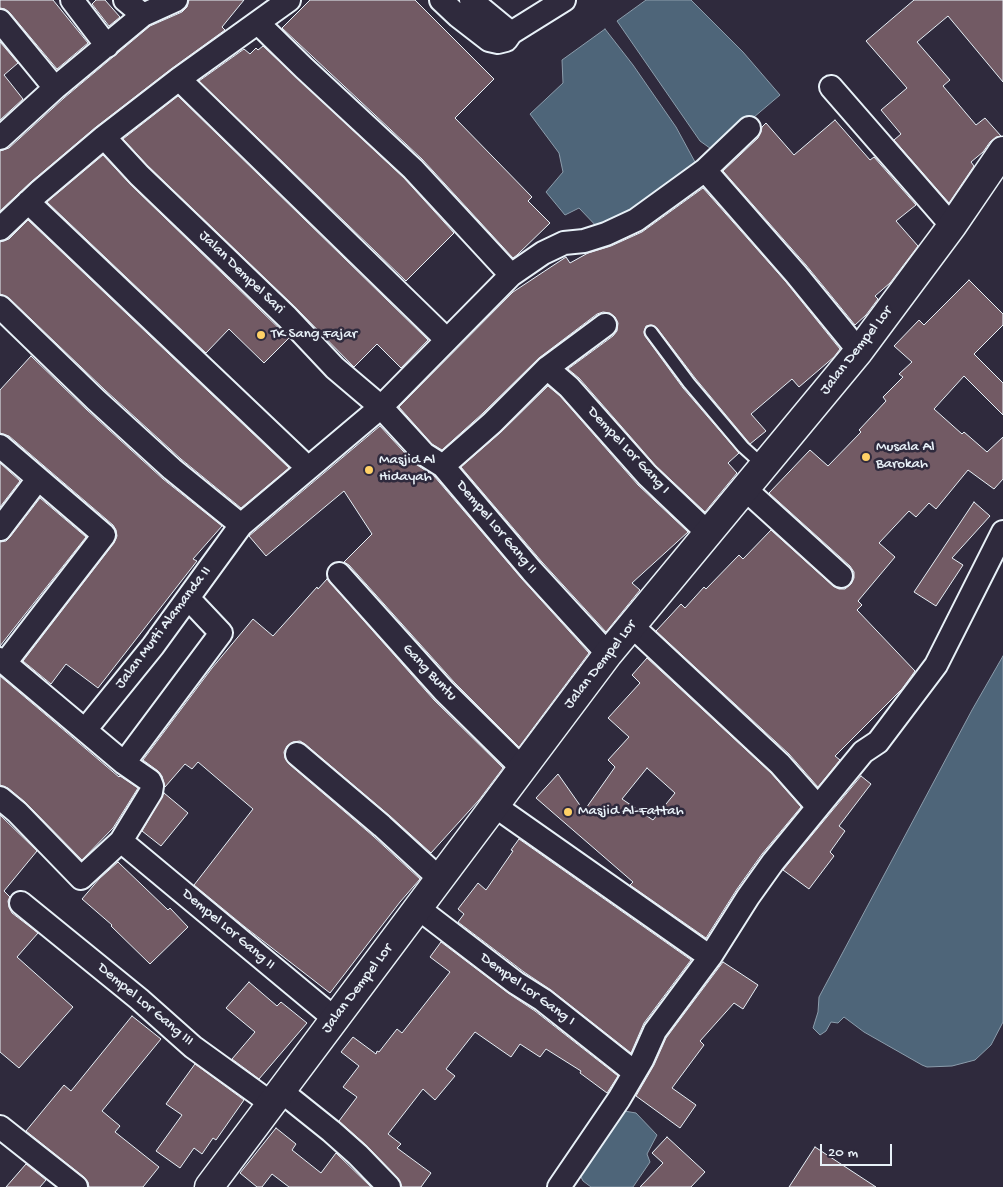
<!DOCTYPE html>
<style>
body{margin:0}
#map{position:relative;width:1003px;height:1187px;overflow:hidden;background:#2f2a3d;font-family:"Gochi Hand",sans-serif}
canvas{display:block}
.scale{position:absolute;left:820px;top:1144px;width:72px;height:22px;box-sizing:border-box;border:2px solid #e8f1f8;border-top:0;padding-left:6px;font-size:15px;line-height:18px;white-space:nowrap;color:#e8f1f8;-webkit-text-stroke:4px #2f2a3d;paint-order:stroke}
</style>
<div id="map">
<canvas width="1003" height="1187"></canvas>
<div class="scale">20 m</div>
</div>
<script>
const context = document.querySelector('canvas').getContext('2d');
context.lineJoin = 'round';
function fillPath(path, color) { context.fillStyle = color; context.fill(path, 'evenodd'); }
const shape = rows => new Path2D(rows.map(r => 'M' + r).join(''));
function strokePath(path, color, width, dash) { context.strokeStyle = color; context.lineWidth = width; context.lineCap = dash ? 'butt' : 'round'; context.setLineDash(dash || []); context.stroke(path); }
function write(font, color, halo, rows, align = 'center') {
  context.font = font + ' "Gochi Hand",sans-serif'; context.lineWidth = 5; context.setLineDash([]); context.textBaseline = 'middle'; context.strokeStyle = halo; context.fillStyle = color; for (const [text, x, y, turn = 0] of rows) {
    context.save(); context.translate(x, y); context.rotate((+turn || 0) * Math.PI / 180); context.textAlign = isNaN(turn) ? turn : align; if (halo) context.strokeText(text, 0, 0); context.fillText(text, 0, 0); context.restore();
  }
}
const water = shape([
 [646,0,691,0,743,52,780,95,714,151,700,141,617,21,646,0],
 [605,29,633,65,676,127,695,162,601,231,579,208,565,215,546,192,563,172,559,153,530,114,563,83,562,60,605,29],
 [1003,656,1003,1022,991,1045,975,1060,952,1066,927,1067,922,1065,864,1032,844,1017,838,1023,831,1022,826,1031,820,1035,813,1028,818,1012,819,997,972,710,1003,656],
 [624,1111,636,1113,657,1135,647,1154,650,1162,633,1187,591,1187,583,1181,578,1171,624,1111]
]);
fillPath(water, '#4e6579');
strokePath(water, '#8c9dac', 1);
const building = shape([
 [0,0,53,0,88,43,57,69,10,13,5,9,0,8,0,0],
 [96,0,105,0,120,17,109,26,92,4,96,0],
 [189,0,244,0,222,27,225,30,171,69,96,127,31,182,0,211,0,151,9,148,64,98,150,26,182,12,187,7,189,0],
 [310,0,415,0,494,79,455,118,532,197,528,201,550,223,517,255,513,258,422,159,282,28,310,0],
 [914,0,1003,0,1003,82,948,16,917,42,950,80,943,86,976,125,985,118,1001,136,996,137,990,142,983,152,971,162,974,166,949,203,894,140,901,134,881,110,907,88,866,41,914,0],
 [0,42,18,63,4,75,23,99,0,120,0,42],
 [263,46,404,178,454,233,406,281,199,81,244,49,250,54,256,48,258,50,263,46],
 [178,96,428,340,401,368,377,344,354,367,296,308,148,166,123,139,178,96],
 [835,120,870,160,874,157,916,205,896,221,918,246,890,283,875,296,878,299,866,315,855,325,806,265,723,171,758,138,761,132,762,127,766,123,794,155,835,120],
 [103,155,130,184,289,338,264,363,229,329,206,353,47,202,103,155],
 [703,188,786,282,840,349,834,357,799,387,792,379,751,414,766,431,750,444,695,378,657,328,651,325,646,326,644,332,645,336,683,388,739,453,728,463,737,473,705,512,656,466,579,378,568,369,613,336,617,331,618,323,615,317,610,313,603,312,597,314,539,358,483,413,442,450,432,444,399,407,513,292,566,257,570,263,588,253,611,246,642,232,703,188],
 [28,220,289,468,241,508,181,459,105,390,9,298,0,294,0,242,9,239,28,220],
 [969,280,1003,314,1003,325,974,354,1003,383,1003,415,964,376,934,409,962,434,964,432,987,452,1003,437,1003,479,994,489,968,470,936,509,929,503,916,517,909,511,879,543,895,557,858,601,862,605,857,610,915,671,902,689,835,756,840,760,818,787,789,754,656,631,681,604,685,608,704,587,706,589,739,555,743,559,771,530,833,586,839,589,845,589,851,584,854,578,854,572,850,566,769,493,810,450,828,466,861,432,859,430,886,401,883,397,903,377,899,374,912,362,894,346,919,320,924,325,969,280],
 [31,356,87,410,163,479,222,526,193,559,197,561,98,688,66,664,51,684,23,661,114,543,117,536,116,530,113,525,9,436,0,433,0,390,31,356],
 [548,386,560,396,638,485,688,532,632,583,640,590,606,632,542,562,461,467,501,432,548,386],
 [380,426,414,463,434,476,522,579,589,653,519,747,454,682,349,565,344,562,372,534,344,491,266,556,249,536,380,426],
 [0,463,20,481,0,507,0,463],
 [40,498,86,537,0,646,0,542,6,541,10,537,40,498],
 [974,502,990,516,952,558,963,565,936,606,914,592,974,502],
 [327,579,434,700,503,768,479,800,431,853,390,816,305,744,300,741,293,742,287,746,284,752,285,758,289,764,373,836,420,879,400,902,330,993,245,927,194,885,253,809,198,762,192,769,185,764,165,787,162,776,158,771,143,760,212,668,253,619,273,636,317,587,318,589,327,579],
 [647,658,771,773,801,807,762,854,737,889,706,938,630,885,633,882,536,798,558,774,584,811,615,767,608,760,629,737,608,718,640,683,632,675,647,658],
 [647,768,675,793,653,820,622,799,647,768],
 [0,676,119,777,120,776,138,788,113,828,82,860,25,802,8,788,0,785,0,676],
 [861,776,871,784,839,826,845,831,830,852,834,856,809,889,783,870,861,776],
 [164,793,188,813,161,846,142,831,164,793],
 [0,815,37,851,4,891,10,897,8,901,9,907,12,913,38,933,17,957,73,1007,19,1068,0,1052,0,815],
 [519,839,691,960,644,1023,631,1053,551,990,524,972,458,922,464,914,458,909,478,883,486,890,513,851,511,850,519,839],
 [118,862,168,910,170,908,188,927,150,964,111,926,112,925,82,899,99,879,118,862],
 [441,942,508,993,535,1011,618,1076,607,1093,580,1073,581,1071,546,1049,540,1057,520,1044,511,1057,475,1032,446,1069,455,1076,435,1100,423,1089,388,1134,401,1144,397,1148,431,1173,421,1187,402,1187,398,1178,367,1146,339,1121,357,1097,343,1087,359,1066,341,1052,353,1037,376,1054,377,1051,379,1052,397,1029,402,1033,450,972,430,957,441,942],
 [723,962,758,985,743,1009,734,1003,700,1041,704,1045,672,1088,696,1105,680,1128,636,1096,654,1065,666,1038,723,962],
 [249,982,277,1006,281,1002,307,1023,259,1079,232,1059,255,1032,226,1008,249,982],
 [132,1016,161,1039,102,1111,120,1126,115,1132,159,1167,143,1187,89,1187,88,1182,84,1177,26,1131,64,1085,71,1091,132,1016],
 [195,1064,244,1100,216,1140,213,1138,202,1154,194,1148,180,1168,156,1151,182,1115,166,1104,195,1064],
 [276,1128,296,1144,292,1150,321,1173,336,1153,371,1187,289,1187,272,1174,262,1187,257,1187,240,1173,276,1128],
 [667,1137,705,1172,691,1187,640,1187,663,1163,652,1153,667,1137],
 [815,1147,876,1187,789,1187,815,1147],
 [26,1164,46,1180,40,1187,6,1187,26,1164]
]);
fillPath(building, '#725a64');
strokePath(building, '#e8f1f8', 1);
const lane = shape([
 [651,332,689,383,743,447,763,465]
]);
const street = shape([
 [72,0,107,46],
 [125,0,143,15],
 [441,0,458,16,489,40,498,42,506,40,511,33,564,0],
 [471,0,511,33],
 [0,21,55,88],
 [258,23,304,68,413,169,511,275],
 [179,79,447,340],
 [831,87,952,226],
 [104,137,139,175,287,317,335,368,381,407,424,454,443,466,532,571,608,654],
 [0,138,55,88,143,15,176,0],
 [705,170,796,274,859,351],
 [28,202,308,468],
 [0,229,39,192,104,137,179,79,289,0],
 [0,307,96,400,172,469,241,525],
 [547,368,569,387,647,475,708,533],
 [0,446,104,535,5,663],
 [443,466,492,423,547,368,605,325],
 [745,489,841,576],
 [0,529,38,479],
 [339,574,444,691,523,769],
 [632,626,780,764,818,807],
 [0,659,124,763,150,781,152,786,151,792,121,841,81,878,17,812,0,798],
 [85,730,153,646,241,525,381,407,511,275,543,253,564,243,584,241,606,234,636,220,705,170,749,128],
 [297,754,382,826,440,879],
 [124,763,221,633,188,598],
 [495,806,710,957],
 [121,841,335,1019],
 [21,903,139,999,193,1047,272,1104],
 [418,908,516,983,543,1000,634,1072],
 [281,1091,331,1131,358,1155,389,1187],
 [0,1127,76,1187],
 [559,1187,619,1099,642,1060,655,1031,710,957,748,897,773,862,863,752,878,742,936,665,1003,532]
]);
const secondary = shape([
 [209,1187,608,654,859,351,952,226,1003,151]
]);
strokePath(lane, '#e8f1f8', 15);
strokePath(street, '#e8f1f8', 26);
strokePath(secondary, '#e8f1f8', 31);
strokePath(lane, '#2f2a3d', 11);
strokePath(street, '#2f2a3d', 22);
strokePath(secondary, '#2f2a3d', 28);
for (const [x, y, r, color] of [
 [261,335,5,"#ffd166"],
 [866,457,5,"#ffd166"],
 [369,470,5,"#ffd166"],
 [568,812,5,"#ffd166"]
]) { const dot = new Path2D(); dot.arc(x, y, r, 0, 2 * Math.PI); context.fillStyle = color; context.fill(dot); strokePath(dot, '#2f2a3d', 2); }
write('15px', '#e8f1f8', '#2f2a3d', [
 ["Jalan Dempel Sari",241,273,44],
 ["Jalan Dempel Lor",857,351,-52],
 ["Dempel Lor Gang I",628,451,47],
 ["Dempel Lor Gang II",496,528,50],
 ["Jalan Murti Alamanda II",164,628,-53],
 ["Jalan Dempel Lor",601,665,-52],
 ["Gang Buntu",429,673,47],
 ["Dempel Lor Gang II",228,930,40],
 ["Jalan Dempel Lor",358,989,-53],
 ["Dempel Lor Gang I",527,990,36],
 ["Dempel Lor Gang III",145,1005,40]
]);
write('15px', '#e8f1f8', '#2f2a3d', [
 ["TK Sang Fajar",271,335],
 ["Musala Al",876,448],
 ["Barokah",876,465],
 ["Masjid Al",379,461],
 ["Hidayah",379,478],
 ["Masjid Al-Fattah",578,812]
], 'left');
</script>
